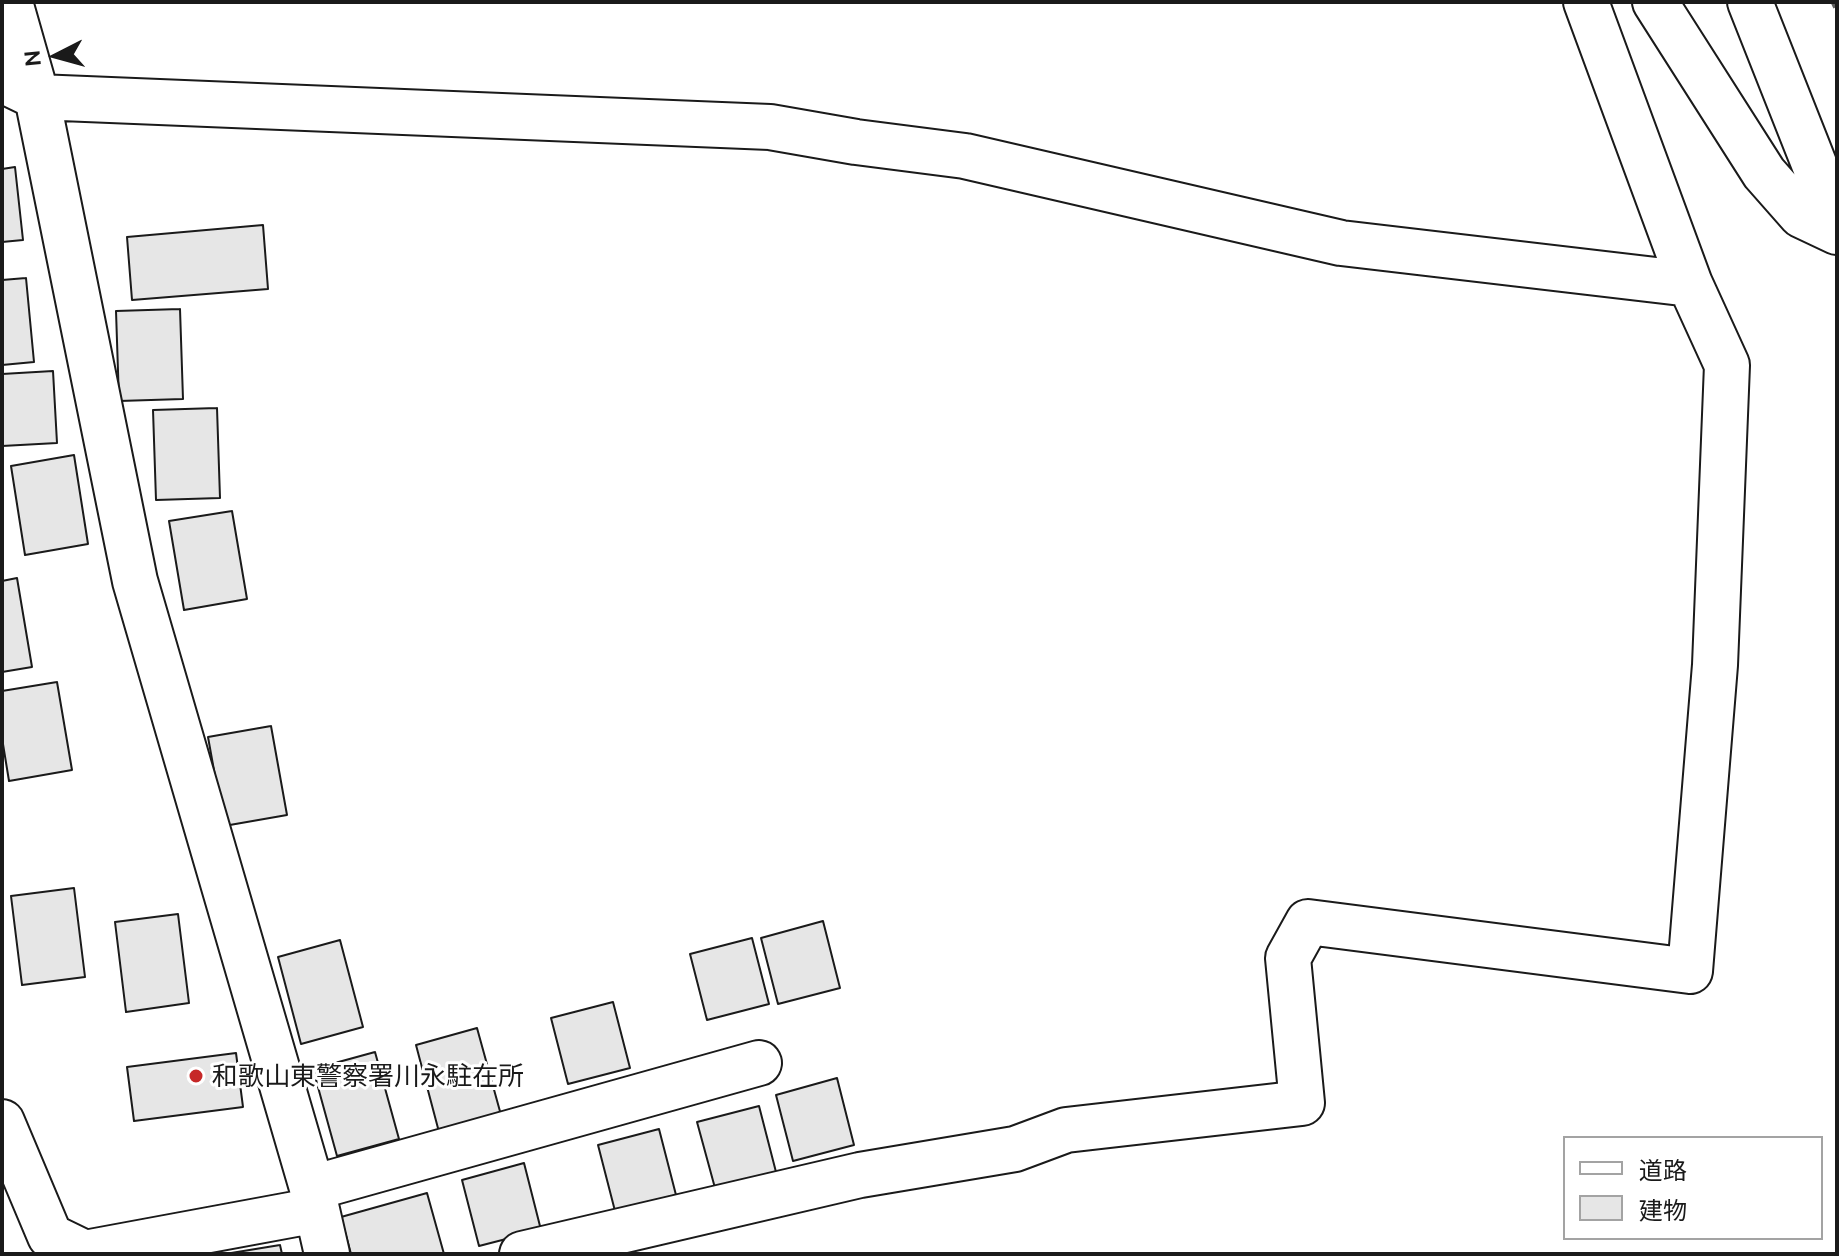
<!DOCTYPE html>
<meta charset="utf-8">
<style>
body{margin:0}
#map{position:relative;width:1839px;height:1256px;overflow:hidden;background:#fff;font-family:Ubuntu,"Noto Sans JP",sans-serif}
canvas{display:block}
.frame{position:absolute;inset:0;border:4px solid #1a1a1a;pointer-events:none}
.legend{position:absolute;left:1563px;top:1136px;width:260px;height:104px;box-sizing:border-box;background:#fff;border:2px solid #a3a3a3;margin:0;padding:10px 14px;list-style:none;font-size:24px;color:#1a1a1a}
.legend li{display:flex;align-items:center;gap:16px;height:40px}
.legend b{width:40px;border:2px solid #a3a3a3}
.north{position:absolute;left:16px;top:16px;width:80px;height:80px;-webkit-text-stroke:6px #fff;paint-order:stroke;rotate:264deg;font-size:22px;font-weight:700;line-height:32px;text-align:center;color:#1a1a1a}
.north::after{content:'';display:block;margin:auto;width:28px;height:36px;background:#1a1a1a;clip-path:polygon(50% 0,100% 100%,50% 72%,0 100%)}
</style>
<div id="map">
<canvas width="1839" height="1256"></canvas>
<div class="frame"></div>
<ul class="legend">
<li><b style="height:10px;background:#fff"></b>道路</li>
<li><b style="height:22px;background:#e6e6e6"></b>建物</li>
</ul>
<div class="north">N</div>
</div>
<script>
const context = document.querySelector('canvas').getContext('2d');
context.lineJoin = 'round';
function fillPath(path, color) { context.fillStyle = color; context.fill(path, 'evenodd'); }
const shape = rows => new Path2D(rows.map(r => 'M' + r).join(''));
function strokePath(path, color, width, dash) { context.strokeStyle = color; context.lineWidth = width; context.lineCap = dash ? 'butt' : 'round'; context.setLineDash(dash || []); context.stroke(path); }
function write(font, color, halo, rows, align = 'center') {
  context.font = font + ' Ubuntu,"Noto Sans JP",sans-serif'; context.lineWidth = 6; context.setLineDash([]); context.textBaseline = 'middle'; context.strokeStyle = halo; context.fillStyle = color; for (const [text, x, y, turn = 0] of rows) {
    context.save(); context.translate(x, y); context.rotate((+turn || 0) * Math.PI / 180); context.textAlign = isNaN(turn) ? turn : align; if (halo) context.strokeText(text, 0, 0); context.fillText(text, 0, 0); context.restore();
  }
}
const building = shape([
 [15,167,23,240,2,242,2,169,15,167],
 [263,225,268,289,132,300,127,237,263,225],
 [26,278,34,362,2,365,2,280,26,278],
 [180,309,183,399,119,401,116,311,180,309],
 [53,371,57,443,2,446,2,374,53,371],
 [217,408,220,498,156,500,153,410,217,408],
 [74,455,88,544,25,555,11,466,74,455],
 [232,511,247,599,184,610,169,521,232,511],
 [17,578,32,667,2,672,2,581,17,578],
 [57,682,72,770,9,781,2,738,2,691,57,682],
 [271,726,287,815,224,826,208,737,271,726],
 [74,888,85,977,22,985,11,896,74,888],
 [178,914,189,1003,126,1012,115,922,178,914],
 [823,921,840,988,778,1004,761,938,823,921],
 [752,938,769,1004,707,1020,690,954,752,938],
 [340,940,363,1027,301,1044,278,957,340,940],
 [613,1002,630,1068,568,1084,551,1018,613,1002],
 [477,1028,501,1115,439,1132,416,1045,477,1028],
 [375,1052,399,1139,337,1156,313,1069,375,1052],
 [236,1053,243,1107,134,1121,127,1067,236,1053],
 [837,1078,854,1145,793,1161,776,1095,837,1078],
 [759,1106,776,1172,715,1188,697,1122,759,1106],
 [659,1129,676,1195,615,1211,598,1145,659,1129],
 [524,1163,541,1230,479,1246,462,1180,524,1163],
 [427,1193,444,1254,351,1254,341,1217,427,1193],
 [280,1245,282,1254,225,1254,280,1245]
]);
fillPath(building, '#e6e6e6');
strokePath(building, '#1a1a1a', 2);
const minor = shape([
 [10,2,37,97,135,581,312,1188,327,1254],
 [2,80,37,97,770,127,856,142,965,156,1341,243,1690,284],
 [2,1122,50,1236,85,1253,317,1210],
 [312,1188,759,1063],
 [522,1254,860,1175,1015,1149,1066,1130,1302,1103,1288,958,1308,922,1690,971,1715,665,1727,365,1690,284,1586,2]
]);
const major = shape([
 [1655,2,1764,173,1801,215,1837,232],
 [1750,2,1837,222]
]);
strokePath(minor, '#1a1a1a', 48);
strokePath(major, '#1a1a1a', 48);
strokePath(shape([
 [1833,2,1837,10]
]), '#5f5f5f', 5, [6, 4]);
strokePath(minor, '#fff', 44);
strokePath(major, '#fff', 44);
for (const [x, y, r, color] of [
 [196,1076,8,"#c62828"]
]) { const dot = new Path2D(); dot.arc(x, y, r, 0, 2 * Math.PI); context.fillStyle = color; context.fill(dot); strokePath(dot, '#fff', 3); }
write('26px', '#1a1a1a', '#fff', [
 ["和歌山東警察署川永駐在所",212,1076]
], 'left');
</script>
